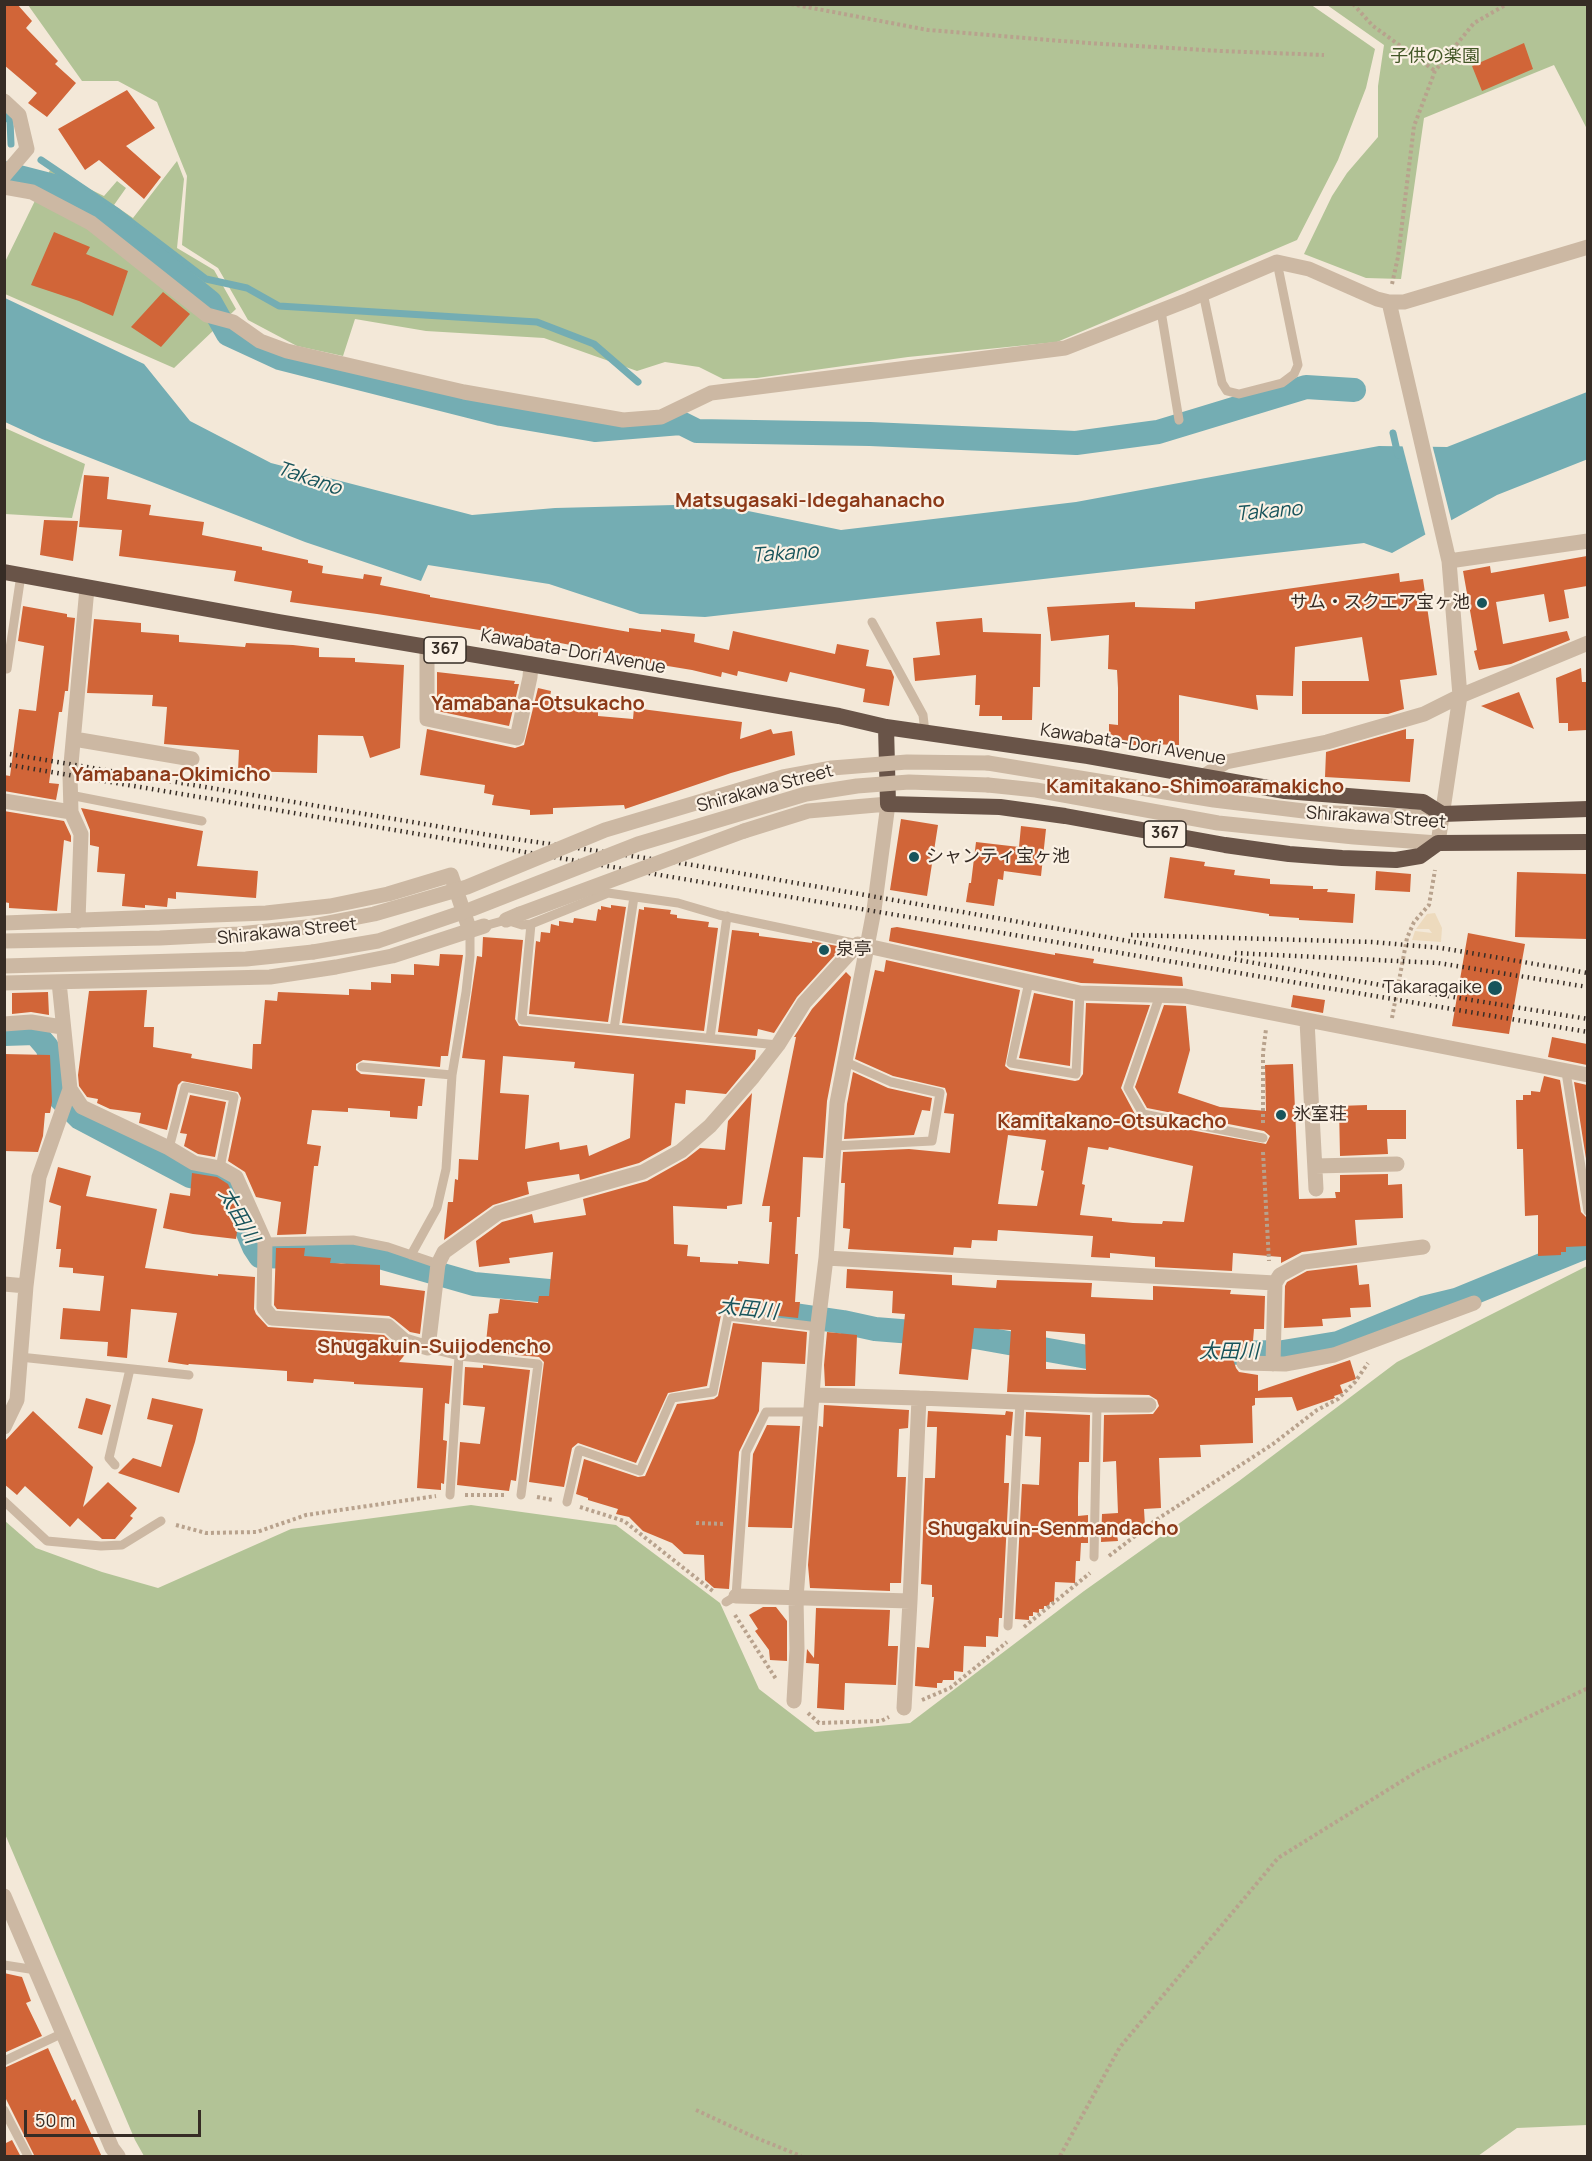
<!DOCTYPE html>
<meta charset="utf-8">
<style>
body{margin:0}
#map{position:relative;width:1592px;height:2161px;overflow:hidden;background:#f3e8d8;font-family:Manrope,sans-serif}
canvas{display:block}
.frame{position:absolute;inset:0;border:6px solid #362c25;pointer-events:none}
.scale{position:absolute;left:24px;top:2110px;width:177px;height:27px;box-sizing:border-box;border:3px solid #362c25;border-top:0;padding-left:8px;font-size:18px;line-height:21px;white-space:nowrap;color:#362c25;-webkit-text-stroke:4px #fbf1e4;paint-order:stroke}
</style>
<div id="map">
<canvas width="1592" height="2161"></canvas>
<div class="frame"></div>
<div class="scale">50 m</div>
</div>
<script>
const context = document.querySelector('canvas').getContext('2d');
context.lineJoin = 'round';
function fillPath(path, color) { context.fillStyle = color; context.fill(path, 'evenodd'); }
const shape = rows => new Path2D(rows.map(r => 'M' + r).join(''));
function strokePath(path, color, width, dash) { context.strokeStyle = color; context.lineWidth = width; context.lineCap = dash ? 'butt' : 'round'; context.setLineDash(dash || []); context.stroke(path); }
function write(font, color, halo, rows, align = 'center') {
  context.font = font + ' Manrope,"Noto Sans JP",sans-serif'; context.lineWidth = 4.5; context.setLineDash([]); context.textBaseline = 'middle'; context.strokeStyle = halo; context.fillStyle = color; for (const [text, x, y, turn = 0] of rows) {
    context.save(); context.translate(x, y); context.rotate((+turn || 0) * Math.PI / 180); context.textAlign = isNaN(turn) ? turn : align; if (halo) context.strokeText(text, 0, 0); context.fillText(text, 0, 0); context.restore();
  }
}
fillPath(shape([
 [1310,4,1375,49,1366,88,1338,160,1297,240,1057,342,908,357,757,378,723,379,699,367,665,362,637,371,544,338,426,331,355,319,343,356,297,346,248,320,218,268,182,245,187,176,157,102,118,81,82,81,28,5],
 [1327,5,1587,5,1587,129,1554,65,1424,118,1401,279,1366,278,1304,254,1332,196,1347,173,1378,137,1378,86,1384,45],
 [177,161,184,179,177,248,214,270,236,309,174,368,5,294,4,264,50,170,104,196,117,181,126,188,114,205,133,218],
 [5,428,85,464,72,518,5,514],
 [1587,1266,1587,2125,1517,2128,1478,2156,144,2156,135,2140,5,1834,5,1521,36,1548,102,1572,158,1588,291,1529,471,1505,616,1525,720,1603,759,1689,815,1732,910,1723,1084,1591,1239,1481,1397,1362]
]), '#b2c396');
fillPath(shape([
 [1435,913,1442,928,1441,942,1412,940,1415,931,1432,933,1429,929,1416,929,1427,914]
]), '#eddabd');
fillPath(shape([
 [5,298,144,364,190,421,271,463,472,515,555,508,714,504,841,530,1076,502,1379,446,1447,447,1587,392,1588,459,1497,495,1392,553,1364,543,705,617,640,614,549,584,428,565,421,581,305,542,42,439,5,422]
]), '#74adb3');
fillPath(shape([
 [1402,444,1432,444,1452,523,1426,537]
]), '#f3e8d8');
strokePath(shape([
 [4,115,10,121,11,144],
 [41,160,118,212,206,279,247,288,279,306,537,322,594,344,638,382],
 [1393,433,1398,455]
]), '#74adb3', 7);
strokePath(shape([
 [4,173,62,188,119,228,210,302,228,334,280,358,501,414,595,430,681,423,697,431,870,434,1076,443,1158,432,1306,387,1354,390],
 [4,1034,35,1033,47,1047,50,1055,60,1098,80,1118,190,1176,224,1183,231,1193,254,1247,260,1256,294,1257,341,1251,376,1256,474,1284,581,1294],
 [768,1311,843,1322,875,1329,975,1337,1093,1358,1116,1360],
 [1216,1353,1283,1352,1338,1343,1423,1308,1456,1300,1588,1246]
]), '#74adb3', 24);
fillPath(shape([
 [4,4,17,4,32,21,26,28,58,61,55,64,76,83,47,117,28,103,37,93,4,65],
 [1524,43,1533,69,1482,91,1472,66],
 [127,90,155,128,126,146,161,177,144,199,99,160,85,170,58,129],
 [54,232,90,247,86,254,128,271,113,316,79,301,31,285],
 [163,292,190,314,161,347,131,327],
 [84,475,109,477,107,499,151,505,149,515,204,522,202,535,262,547,262,550,308,560,308,563,323,566,322,573,363,579,364,574,382,577,380,585,430,595,430,597,629,632,629,628,661,632,661,629,695,634,694,642,729,650,733,631,835,654,837,644,869,650,866,666,891,670,894,677,889,706,863,702,865,689,790,672,787,682,738,671,737,676,722,672,721,677,692,670,619,658,619,655,586,650,586,648,519,635,518,636,377,614,290,602,292,591,234,581,236,571,119,556,122,530,79,527],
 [44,520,78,521,73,561,40,555],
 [1587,556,1587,586,1564,590,1569,618,1549,622,1544,594,1496,602,1503,644,1567,631,1570,640,1511,664,1479,670,1474,651,1477,650,1463,571,1490,566,1491,573],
 [1399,573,1400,582,1423,579,1437,675,1400,680,1404,709,1388,714,1302,714,1302,681,1369,681,1362,637,1295,647,1293,696,1256,695,1258,710,1179,695,1179,745,1147,744,1147,746,1109,743,1109,724,1118,725,1118,688,1117,670,1108,669,1109,635,1051,641,1047,607,1135,602,1135,607,1195,609,1195,602],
 [23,606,67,614,67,617,75,618,68,691,65,691,62,712,59,712,49,783,59,784,56,800,4,791,4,775,10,776,19,709,36,711,44,646,18,641],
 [982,618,983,632,1041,634,1040,687,1033,687,1032,720,1002,720,1002,716,979,716,980,705,975,705,976,675,915,681,913,658,940,655,936,622],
 [94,619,141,623,141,632,179,635,179,642,245,647,246,643,293,645,319,648,319,657,355,658,355,662,404,665,400,748,370,758,363,736,318,735,317,773,238,771,239,750,164,744,167,707,152,706,153,695,87,693],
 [1581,668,1582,682,1586,682,1587,730,1568,731,1568,723,1559,723,1556,678],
 [437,672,515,681,514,684,519,684,509,726,437,711],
 [538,688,551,691,548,707,598,706,598,716,633,719,634,708,742,722,740,739,771,729,773,734,792,731,795,755,731,773,625,809,624,805,553,808,553,814,530,815,530,810,492,805,494,795,484,793,485,785,420,775,427,729,515,748,524,745],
 [1519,692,1534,729,1481,706],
 [1406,729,1406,739,1414,739,1410,782,1325,777,1326,752],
 [81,808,203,831,197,866,258,871,256,898,176,892,176,899,168,898,167,907,145,905,145,908,122,906,125,874,97,872,99,847,90,845,90,830],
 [4,811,64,821,71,836,71,842,64,840,57,911,9,908,9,903,4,902],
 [901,819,938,825,927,896,890,890],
 [1021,826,1046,829,1041,876,1004,871,1003,880,998,879,994,906,966,902,969,883,971,883,976,842,1019,847],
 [1170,857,1205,862,1204,866,1235,870,1234,875,1270,879,1270,884,1313,886,1313,889,1328,889,1327,892,1355,894,1353,923,1299,920,1299,918,1269,916,1269,914,1164,898],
 [1376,871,1411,874,1410,892,1375,890],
 [1517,872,1587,874,1587,939,1515,937],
 [611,905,626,907,608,1022,529,1014,536,941,540,942,541,932,550,933,551,924,559,926,559,921,573,923,574,918,596,921,598,909,601,910,601,906,611,908],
 [644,907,671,910,670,914,677,915,677,918,709,922,708,927,718,928,704,1031,622,1023,639,909,644,910],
 [897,927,1055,955,1055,953,1094,959,1093,963,1182,977,1183,986,1081,983,889,941,891,928],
 [732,930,759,933,759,936,812,943,812,941,837,946,836,954,797,997,774,1033,758,1029,757,1036,718,1032],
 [1468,933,1525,944,1509,1034,1452,1026],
 [483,937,523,940,515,1019,519,1026,756,1050,755,1059,726,1094,686,1090,685,1104,675,1103,671,1145,639,1163,580,1180,579,1174,527,1182,529,1194,493,1205,444,1240,448,1202,453,1202,455,1179,458,1180,459,1159,478,1160,485,1060,462,1058,477,956,482,957],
 [503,1056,575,1062,574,1068,634,1074,630,1138,589,1156,587,1145,560,1150,559,1142,525,1149,529,1095,500,1093],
 [440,954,463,955,448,1056,441,1056,440,1067,363,1060,356,1064,356,1070,361,1074,425,1079,422,1106,418,1106,417,1119,390,1117,390,1111,348,1108,348,1112,312,1110,307,1144,321,1146,318,1166,314,1166,306,1234,277,1235,281,1202,256,1197,245,1172,228,1161,241,1098,238,1092,182,1081,178,1085,167,1130,139,1123,141,1113,110,1109,97,1103,98,1099,87,1097,79,1086,78,1075,89,991,147,990,144,1027,154,1027,153,1047,192,1054,191,1058,252,1069,253,1044,261,1044,265,1000,277,1001,278,992,349,995,349,989,371,990,371,982,391,983,391,974,414,975,414,964,439,966],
 [886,960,1020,990,1005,1066,1010,1070,1075,1081,1079,1080,1083,1074,1086,1003,1150,1005,1121,1088,1137,1118,1142,1121,1266,1144,1270,1136,1264,1131,1147,1108,1135,1087,1164,1005,1186,1006,1190,1050,1178,1093,1220,1107,1266,1111,1265,1065,1293,1064,1299,1199,1336,1198,1335,1192,1340,1192,1340,1175,1388,1174,1388,1185,1402,1184,1403,1218,1355,1220,1357,1245,1302,1252,1281,1263,1281,1257,1233,1253,1232,1271,1155,1267,1155,1257,1110,1253,1110,1258,1091,1257,1093,1236,998,1230,997,1241,972,1240,971,1248,954,1247,953,1255,848,1249,850,1229,843,1228,845,1183,841,1183,843,1152,909,1149,950,1153,954,1114,944,1113,947,1094,945,1088,893,1076,855,1059,875,970,884,972],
 [1008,1135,1046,1140,1041,1170,1044,1171,1037,1206,998,1204],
 [1088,1147,1108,1150,1109,1147,1193,1166,1184,1222,1163,1221,1162,1224,1133,1223,1112,1221,1112,1218,1080,1215,1085,1185,1082,1184],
 [846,972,851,977,827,1101,823,1158,803,1157,800,1217,797,1217,795,1254,798,1254,795,1302,800,1302,798,1318,725,1310,721,1315,707,1386,668,1393,636,1463,578,1443,572,1448,564,1487,529,1482,544,1362,539,1357,485,1352,489,1314,498,1313,500,1299,538,1303,539,1296,549,1296,553,1252,509,1258,510,1263,479,1267,476,1241,502,1222,532,1214,534,1223,586,1215,583,1199,647,1181,686,1159,700,1148,725,1150,728,1121,752,1093,742,1204,727,1206,727,1209,673,1206,674,1244,688,1245,687,1256,700,1257,700,1262,738,1264,738,1261,769,1264,772,1222,769,1222,770,1206,762,1206,796,1037,794,1037,812,1009],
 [48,992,49,1015,31,1012,12,1014,12,993],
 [1034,993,1073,1001,1070,1066,1019,1058],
 [1293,995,1325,1000,1323,1013,1291,1007],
 [1552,1037,1587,1044,1587,1065,1548,1057],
 [4,1054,50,1055,52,1102,50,1113,45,1113,43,1136,38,1152,4,1151],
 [853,1072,888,1088,932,1098,930,1111,922,1110,914,1135,844,1139,847,1104],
 [1544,1076,1560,1080,1581,1212,1587,1218,1587,1246,1566,1247,1566,1252,1561,1252,1561,1255,1538,1256,1538,1215,1525,1216,1523,1149,1517,1149,1516,1100,1523,1100,1523,1095,1531,1095,1531,1091,1540,1092],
 [1574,1082,1587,1085,1587,1165],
 [190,1095,226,1102,215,1157,198,1154,184,1146,187,1134,180,1133],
 [1367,1105,1367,1110,1406,1110,1406,1139,1387,1139,1388,1154,1340,1156,1339,1106],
 [58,1167,91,1176,86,1196,157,1209,145,1268,218,1276,218,1274,255,1277,254,1309,256,1314,268,1327,384,1335,399,1349,407,1352,399,1362,452,1366,449,1404,445,1403,443,1440,447,1441,444,1484,441,1483,441,1490,417,1488,423,1388,354,1384,354,1382,314,1379,313,1383,287,1381,287,1371,189,1364,188,1365,168,1362,177,1313,131,1309,127,1358,107,1356,108,1342,60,1339,63,1308,100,1311,104,1276,73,1273,73,1268,59,1267,61,1249,56,1249,61,1206,49,1202],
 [192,1173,217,1177,228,1184,240,1210,236,1239,193,1234,163,1228,170,1193,190,1196],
 [276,1248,305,1248,304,1256,331,1258,330,1263,380,1265,380,1285,425,1291,420,1334,410,1332,394,1319,389,1316,277,1309,274,1305],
 [1357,1265,1359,1285,1369,1284,1371,1307,1350,1308,1351,1317,1322,1319,1323,1326,1284,1328,1285,1286,1287,1282,1307,1271],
 [847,1269,952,1275,952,1285,996,1288,997,1280,1092,1283,1091,1297,1153,1300,1153,1286,1231,1290,1230,1294,1265,1296,1264,1329,1254,1329,1252,1353,1240,1354,1234,1362,1236,1368,1239,1372,1258,1375,1258,1391,1350,1360,1356,1379,1340,1385,1343,1393,1334,1396,1335,1398,1297,1411,1292,1397,1255,1398,1255,1405,1252,1406,1253,1443,1200,1445,1201,1457,1159,1458,1161,1508,1144,1509,1145,1526,1129,1526,1129,1534,1117,1535,1118,1541,1101,1542,1102,1514,1118,1513,1116,1461,1103,1462,1104,1415,1153,1414,1159,1406,1157,1400,1149,1395,1007,1392,1011,1330,974,1328,968,1380,899,1374,905,1314,892,1313,893,1291,846,1288],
 [1046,1331,1085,1334,1086,1370,1046,1369],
 [733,1323,807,1332,805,1364,762,1362,759,1411,739,1452,729,1589,714,1588,705,1580,704,1555,684,1554,672,1543,643,1531,629,1517,616,1514,618,1509,588,1500,588,1498,576,1494,584,1459,638,1477,645,1476,677,1404,714,1399,718,1396],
 [827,1332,857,1335,855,1386,825,1386,824,1365],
 [483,1365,530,1370,516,1481,511,1480,509,1491,457,1485,460,1442,480,1444,485,1407,463,1405,465,1367,483,1368],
 [86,1398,111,1405,102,1435,78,1428],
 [152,1398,203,1409,195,1442,179,1493,118,1473,133,1458,161,1467,173,1425,147,1419],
 [824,1405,909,1410,908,1428,899,1429,897,1477,906,1477,901,1583,890,1583,890,1591,810,1588,808,1565,819,1426,823,1427],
 [33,1411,93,1467,83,1507,108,1482,137,1508,130,1516,133,1518,115,1539,102,1539,78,1518,70,1527,25,1486,17,1495,4,1484,4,1442],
 [928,1411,1005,1415,1006,1411,1013,1412,1011,1436,1006,1435,1004,1483,1009,1483,1002,1618,999,1618,998,1637,986,1636,986,1647,964,1646,963,1672,954,1671,954,1680,943,1680,942,1683,937,1683,937,1688,915,1686,917,1647,929,1648,934,1597,932,1597,932,1585,921,1584,925,1478,935,1478,937,1427,927,1427],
 [1026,1412,1090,1415,1089,1462,1079,1462,1078,1497,1078,1516,1088,1515,1088,1543,1081,1543,1080,1561,1076,1561,1075,1583,1055,1582,1054,1602,1050,1602,1049,1606,1044,1606,1044,1609,1039,1609,1039,1613,1033,1612,1033,1616,1029,1616,1029,1620,1015,1619,1022,1484,1039,1485,1041,1437,1025,1436],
 [767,1425,800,1426,792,1528,748,1527,753,1454],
 [763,1607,776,1607,787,1621,787,1661,770,1660,769,1650,755,1631,758,1629,749,1615],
 [816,1608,890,1610,888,1646,898,1646,896,1685,845,1683,844,1710,817,1708,819,1664,806,1663,807,1649,814,1658],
 [4,1973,22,1977,31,2001,26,2003,42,2036,4,2053],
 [48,2048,72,2101,75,2099,102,2157,35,2157,4,2095,4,2068],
 [12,2140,21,2157,4,2157,4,2144]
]), '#d16538');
strokePath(shape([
 [791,4,928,30,1087,43,1221,51,1324,55],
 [1353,4,1373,26,1435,71],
 [1392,284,1398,257,1414,126,1435,71,1474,23,1507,4],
 [1392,1018,1407,938,1414,922,1429,905,1435,870],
 [1263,1123,1263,1053,1266,1029],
 [1263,1152,1269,1261],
 [465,1495,505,1495],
 [537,1497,553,1500],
 [580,1507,624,1521,714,1592],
 [696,1523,726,1524],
 [176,1525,206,1533,257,1532,306,1515,436,1496],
 [1109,1556,1156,1520,1273,1444,1317,1410,1338,1399,1355,1382,1368,1363],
 [735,1615,776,1679],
 [1024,1627,1090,1573],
 [922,1700,950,1688,1007,1642],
 [808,1713,819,1723,881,1721,889,1717],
 [696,2110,754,2137,801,2156],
 [1060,2156,1120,2047,1278,1858,1418,1771,1588,1688]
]), '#b8a28d', 4, [3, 3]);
strokePath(shape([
 [1203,293,1222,383,1227,391,1239,394,1282,383,1294,374,1298,365,1277,262],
 [1161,311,1179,420],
 [872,622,923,715,925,732],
 [7,669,21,575],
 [70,795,202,821],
 [531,924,522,1020,778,1045],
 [484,926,506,920,522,925,531,924,608,893,678,903,719,915,858,944],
 [1029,982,1011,1063,1076,1074,1080,993],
 [1160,995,1128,1088,1143,1114,1263,1138],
 [614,1029,634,897],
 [710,1038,727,916],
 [362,1067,452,1075],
 [1566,1072,1588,1211],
 [834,1146,932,1141,940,1093,891,1082,846,1062],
 [169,1148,185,1087,234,1097,220,1168],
 [265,1242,353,1240,388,1247,438,1264],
 [411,1255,437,1208,446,1169,452,1075,466,992,470,956,470,931],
 [428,1348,459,1356,450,1495],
 [459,1356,538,1364,521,1495],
 [20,1357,189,1375],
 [115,1465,109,1458,130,1369],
 [4,1501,47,1541,101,1546,122,1545,161,1521],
 [567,1502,579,1450,640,1471,672,1398,713,1392,728,1316,818,1327],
 [1094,1557,1097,1405],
 [726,1602,736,1596,746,1452,766,1412,811,1412],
 [1008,1626,1020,1403],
 [4,1965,36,1970],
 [4,2061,63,2033],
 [4,2110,28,2156]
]), '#ccb8a3', 9);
strokePath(shape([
 [4,101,19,115,27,149,4,176],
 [4,187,32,192,91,223,207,315,233,322,260,341,287,351,464,392,623,420,661,417,711,393,1065,348,1188,300,1277,262,1309,269,1377,299,1389,302,1404,302,1588,247],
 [1389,302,1449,561],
 [427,647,427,719,517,738,530,677,531,664],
 [74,739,192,759],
 [1204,776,1226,762,1327,742,1424,714,1460,696,1588,643],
 [4,801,71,812],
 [744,831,808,811,888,804,874,910,837,1103,826,1258,817,1332,796,1598,797,1649,794,1701],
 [1438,843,1460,696,1449,561,1588,541],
 [506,920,520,914],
 [78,921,81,834,71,812,70,775,87,588],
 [4,923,266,913,330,906,388,894,451,875,470,931],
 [4,983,270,977,336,967,392,956,484,926],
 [1307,1021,1316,1189],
 [4,1024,31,1022,62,1027],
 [70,1089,82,1107,169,1148,194,1163,220,1168,236,1177,265,1242,264,1308,272,1318,388,1326,405,1341,428,1348,438,1264,444,1252,498,1213,643,1172,681,1151,710,1126,753,1077,778,1045,804,1003,858,944,1080,993,1185,996,1588,1075],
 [1315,1166,1397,1164],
 [826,1258,1275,1283,1273,1364],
 [1275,1283,1280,1275,1304,1262,1423,1247],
 [4,1284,26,1286],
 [1244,1363,1285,1364,1334,1355,1474,1303],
 [919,1398,1093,1405,1149,1405],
 [4,1427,17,1400,26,1286,39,1177,70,1089,59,982],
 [736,1596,910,1601,919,1398,813,1395],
 [904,1708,910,1601],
 [4,1896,112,2148,118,2156]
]), '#ccb8a3', 15);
strokePath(shape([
 [988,763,1214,800,1312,812,1423,817,1442,814],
 [988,785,1036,790,1218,823,1354,837,1438,843],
 [4,941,160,938,239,934,307,927],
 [4,966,246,959,313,952]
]), '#ccb8a3', 15);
strokePath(shape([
 [4,572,279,622,839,716,886,727,1088,756,1285,791,1423,802,1442,814,1588,809],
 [886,727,888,804,1000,807,1065,816,1225,845,1289,854,1342,858,1396,860,1420,856,1438,843,1588,842]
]), '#695448', 16);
strokePath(shape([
 [4,753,495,836,693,865,1398,988,1588,1019],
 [4,764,1588,1032],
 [1131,935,1372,942,1441,948,1588,973],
 [1235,953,1438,963,1588,987]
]), '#362c25', 4.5, [1.5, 4.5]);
strokePath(shape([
 [520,914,744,831]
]), '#ccb8a3', 15);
strokePath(shape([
 [307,927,374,914,467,887,605,830,783,777,832,768,907,762,988,763],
 [313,952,378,941,472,909,638,844,806,794,857,786,909,782,988,785]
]), '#ccb8a3', 15);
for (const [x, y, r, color] of [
 [1482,603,6,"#18545b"],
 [914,857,6,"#18545b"],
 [824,950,6,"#18545b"],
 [1495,988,8,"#18545b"],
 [1281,1115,6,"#18545b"]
]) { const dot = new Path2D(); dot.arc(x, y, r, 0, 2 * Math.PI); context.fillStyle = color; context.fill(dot); strokePath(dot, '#fbf1e4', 2); }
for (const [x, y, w] of [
 [445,650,42],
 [1165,834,42]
]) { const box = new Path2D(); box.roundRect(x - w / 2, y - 13, w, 26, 4.5); context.fillStyle = '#fbf1e4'; context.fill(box); strokePath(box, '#362c25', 1.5); }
write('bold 16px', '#362c25', null, [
 ["367",445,650],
 ["367",1165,834]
]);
write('18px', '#435727', '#fbf1e4', [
 ["子供の楽園",1435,57]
]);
write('18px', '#362c25', '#fbf1e4', [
 ["サム・スクエア宝ヶ池",1470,603,"right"],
 ["シャンティ宝ヶ池",926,857],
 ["泉亭",836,950],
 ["Takaragaike",1482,988,"right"],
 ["氷室荘",1293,1115]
], 'left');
write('18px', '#362c25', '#fbf1e4', [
 ["Kawabata-Dori Avenue",573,652,10],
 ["Kawabata-Dori Avenue",1133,745,9],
 ["Shirakawa Street",765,789,-15],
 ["Shirakawa Street",1376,818,4],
 ["Shirakawa Street",287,932,-6]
]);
write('italic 20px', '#18545b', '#fbf1e4', [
 ["Takano",309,479,19],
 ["Takano",1269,512,-5],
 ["Takano",785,554,-4],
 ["太田川",238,1216,60],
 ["太田川",748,1310,6],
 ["太田川",1229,1352]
]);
write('bold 20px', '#8c3918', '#fbf1e4', [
 ["Matsugasaki-Idegahanacho",810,501],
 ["Yamabana-Otsukacho",538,704],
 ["Yamabana-Okimicho",171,775],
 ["Kamitakano-Shimoaramakicho",1195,787],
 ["Kamitakano-Otsukacho",1112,1122],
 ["Shugakuin-Suijodencho",434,1347],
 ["Shugakuin-Senmandacho",1053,1529]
]);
</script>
